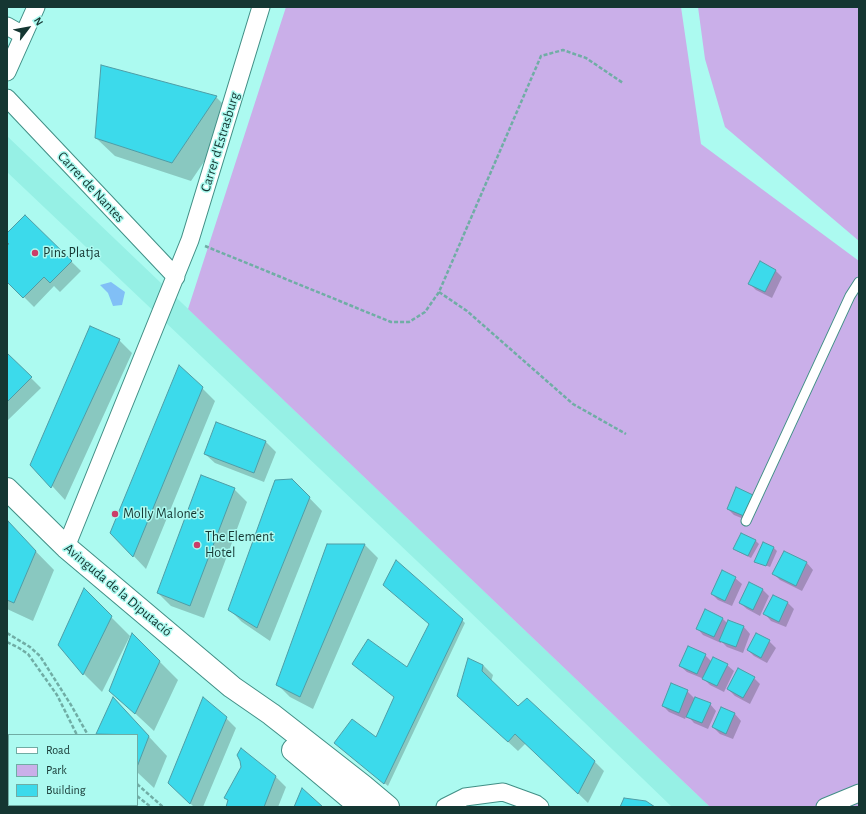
<!DOCTYPE html>
<meta charset="utf-8">
<style>
body{margin:0}
#map{position:relative;width:866px;height:814px;overflow:hidden;background:#acfaf0;font-family:"Alegreya Sans",sans-serif}
canvas{display:block}
.frame{position:absolute;inset:0;border:8px solid #153632;pointer-events:none}
.legend{position:absolute;left:8px;top:734px;width:130px;height:72px;box-sizing:border-box;background:#acfaf0;border:1px solid #70aca4;margin:0;padding:5px 7px;list-style:none;font-size:12px;color:#153632}
.legend li{display:flex;align-items:center;gap:8px;height:20px}
.legend b{width:20px;border:1px solid #70aca4}
.north{position:absolute;left:8px;top:8px;width:40px;height:40px;-webkit-text-stroke:3px #acfaf0;paint-order:stroke;rotate:58deg;font-size:11px;font-weight:700;line-height:16px;text-align:center;color:#153632}
.north::after{content:'';display:block;margin:auto;width:14px;height:18px;background:#153632;clip-path:polygon(50% 0,100% 100%,50% 72%,0 100%)}
</style>
<div id="map">
<canvas width="866" height="814"></canvas>
<div class="frame"></div>
<ul class="legend">
<li><b style="height:5px;background:#fff"></b>Road</li>
<li><b style="height:11px;background:#caafe9"></b>Park</li>
<li><b style="height:11px;background:#3cdaeb"></b>Building</li>
</ul>
<div class="north">N</div>
</div>
<script>
const context = document.querySelector('canvas').getContext('2d');
context.lineJoin = 'round';
function fillPath(path, color) { context.fillStyle = color; context.fill(path, 'evenodd'); }
const shape = rows => new Path2D(rows.map(r => 'M' + r).join(''));
function strokePath(path, color, width, dash) { context.strokeStyle = color; context.lineWidth = width; context.lineCap = dash ? 'butt' : 'round'; context.setLineDash(dash || []); context.stroke(path); }
function write(font, color, halo, rows, align = 'center') {
  context.font = font + ' "Alegreya Sans",sans-serif'; context.lineWidth = 3; context.setLineDash([]); context.textBaseline = 'middle'; context.strokeStyle = halo; context.fillStyle = color; for (const [text, x, y, turn = 0] of rows) {
    context.save(); context.translate(x, y); context.rotate((+turn || 0) * Math.PI / 180); context.textAlign = isNaN(turn) ? turn : align; if (halo) context.strokeText(text, 0, 0); context.fillText(text, 0, 0); context.restore();
  }
}
fillPath(shape([
 [7,136,710,807,672,807,437,580,7,172]
]), '#96f0e5');
fillPath(shape([
 [286,7,681,7,701,144,859,261,859,807,710,807,188,309],
 [698,7,859,7,859,241,725,127,705,59]
]), '#caafe9');
fillPath(shape([
 [111,282,125,292,122,305,113,306,108,293,100,285]
]), '#81bff6');
fillPath(shape([
 [102,66,216,97,235,116,191,181,115,156,96,138],
 [25,216,81,271,60,292,54,286,34,307,7,280,7,247,10,244,7,241,7,235],
 [760,263,776,271,782,277,772,298,756,290,750,284],
 [119,340,132,353,65,500,32,464],
 [7,354,41,388,7,421],
 [202,388,215,401,146,569,112,533],
 [217,423,266,442,276,452,264,482,215,463,205,454],
 [292,480,322,511,270,641,242,622,229,609],
 [234,489,247,502,204,618,171,606,158,593],
 [753,495,759,502,751,522,734,515,728,509],
 [8,523,54,570,33,621,7,609,7,526],
 [742,534,756,541,759,544,751,558,737,551,735,548],
 [327,545,365,545,378,558,313,709,290,697,277,684],
 [774,548,777,551,770,567,758,562,758,563,755,561],
 [784,552,807,563,813,570,802,591,780,580,774,574],
 [735,578,742,584,732,606,718,600,712,594],
 [750,583,763,590,769,596,760,616,747,609,740,603],
 [84,590,130,636,102,692,84,674,59,645],
 [773,596,788,603,794,609,786,627,771,621,765,614],
 [723,619,727,623,728,621,744,627,750,634,743,653,727,647,721,641,721,643,703,635,697,628],
 [462,620,465,623,388,786,338,746,376,738,408,669],
 [132,634,178,680,154,731,110,690],
 [769,641,776,648,767,663,754,656,748,650],
 [705,655,712,662,727,665,734,671,724,692,710,685,704,679,687,672,680,666],
 [483,665,493,675,491,682,518,708,594,761,604,771,588,803,526,743,518,751,468,705],
 [754,678,760,684,750,704,735,696,728,689],
 [687,691,695,699,710,704,716,711,708,729,694,723,687,715,685,719,669,712,663,706],
 [113,698,167,756,154,788,137,772,137,735,99,735,97,734],
 [722,708,735,714,741,721,733,739,720,734,713,727],
 [226,718,236,728,203,807,194,807,179,792],
 [241,749,276,777,286,787,278,807,227,807,229,801,226,798,242,767]
]), '#0003');
const building = shape([
 [101,65,217,96,172,163,95,138,101,65],
 [25,215,72,261,50,283,44,277,23,298,7,282,7,245,9,244,7,242,7,233,25,215],
 [760,261,776,270,765,292,748,284,760,261],
 [90,326,120,339,51,488,30,465,90,326],
 [7,353,32,377,7,402,7,353],
 [179,365,203,387,133,557,110,533,179,365],
 [216,422,266,441,254,473,204,454,216,422],
 [201,475,235,488,190,606,157,593,201,475],
 [292,479,310,497,257,628,228,610,275,480,292,479],
 [736,487,753,495,744,516,727,509,736,487],
 [8,521,36,551,14,603,7,600,8,521],
 [741,533,756,540,748,556,733,549,741,533],
 [763,542,774,547,766,566,754,562,763,542],
 [327,544,365,544,300,697,276,685,327,544],
 [784,551,807,562,796,586,772,574,784,551],
 [396,560,463,619,384,784,334,743,352,719,376,737,394,697,352,664,368,639,407,667,429,624,383,585,396,560],
 [722,570,736,577,725,601,711,594,722,570],
 [749,582,763,589,753,610,739,603,749,582],
 [84,588,112,616,83,675,58,645,84,588],
 [773,595,788,602,779,622,763,614,773,595],
 [705,609,723,618,714,637,696,629,705,609],
 [728,620,744,626,736,647,719,641,728,620],
 [132,633,160,661,135,714,109,691,132,633],
 [756,633,770,640,761,658,747,650,756,633],
 [688,646,706,654,697,674,679,666,688,646],
 [713,657,728,664,717,686,702,679,713,657],
 [468,658,483,665,482,671,518,706,527,698,595,761,578,794,515,734,508,742,457,696,468,658],
 [738,668,755,677,743,698,727,689,738,668],
 [671,683,688,690,679,713,662,706,671,683],
 [113,697,149,736,137,767,137,735,96,734,113,697],
 [203,697,227,717,190,804,168,783,203,697],
 [695,697,711,703,702,723,686,717,695,697],
 [721,707,735,713,726,734,712,727,721,707],
 [241,748,276,776,264,807,226,807,228,800,224,798,241,767,240,761,237,755,241,748],
 [302,788,323,807,294,807,302,788],
 [624,798,646,801,655,807,620,807,624,798]
]);
fillPath(building, '#3cdaeb');
strokePath(building, '#4e9da6', 1);
const lane = shape([
 [746,521,850,296,859,282]
]);
const street = shape([
 [7,26,23,35],
 [7,72,36,7],
 [7,98,176,277],
 [66,547,190,240,261,7],
 [445,807,465,797,503,792,536,804,540,807],
 [825,807,859,793]
]);
const secondary = shape([
 [7,489,66,547,232,687,271,714,363,786,388,807],
 [293,750,361,807]
]);
strokePath(lane, '#418f86', 11);
strokePath(street, '#418f86', 19);
strokePath(secondary, '#418f86', 24);
strokePath(shape([
 [205,246,391,322,409,322,425,312,439,292,541,56,563,50,586,58,623,83],
 [439,292,467,311,573,404,626,434],
 [7,633,30,647,40,656,71,705,88,735],
 [7,642,19,648,28,654,57,695,77,735],
 [137,784,163,807],
 [137,796,151,807]
]), '#70ada5', 2.5, [4, 2]);
strokePath(lane, '#fff', 9);
strokePath(street, '#fff', 17);
strokePath(secondary, '#fff', 22);
for (const [x, y, r, color] of [
 [35,253,4,"#cb3d69"],
 [115,514,4,"#cb3d69"],
 [197,545,4,"#cb3d69"]
]) { const dot = new Path2D(); dot.arc(x, y, r, 0, 2 * Math.PI); context.fillStyle = color; context.fill(dot); strokePath(dot, '#acfaf0', 1.5); }
write('14px', '#153632', '#acfaf0', [
 ["Carrer d'Estrasburg",220,142,-73],
 ["Carrer de Nantes",91,187,47],
 ["Avinguda de la Diputació",118,590,40]
]);
write('14px', '#153632', '#acfaf0', [
 ["Pins Platja",43,253],
 ["Molly Malone's",123,514],
 ["The Element",205,537],
 ["Hotel",205,553]
], 'left');
</script>
